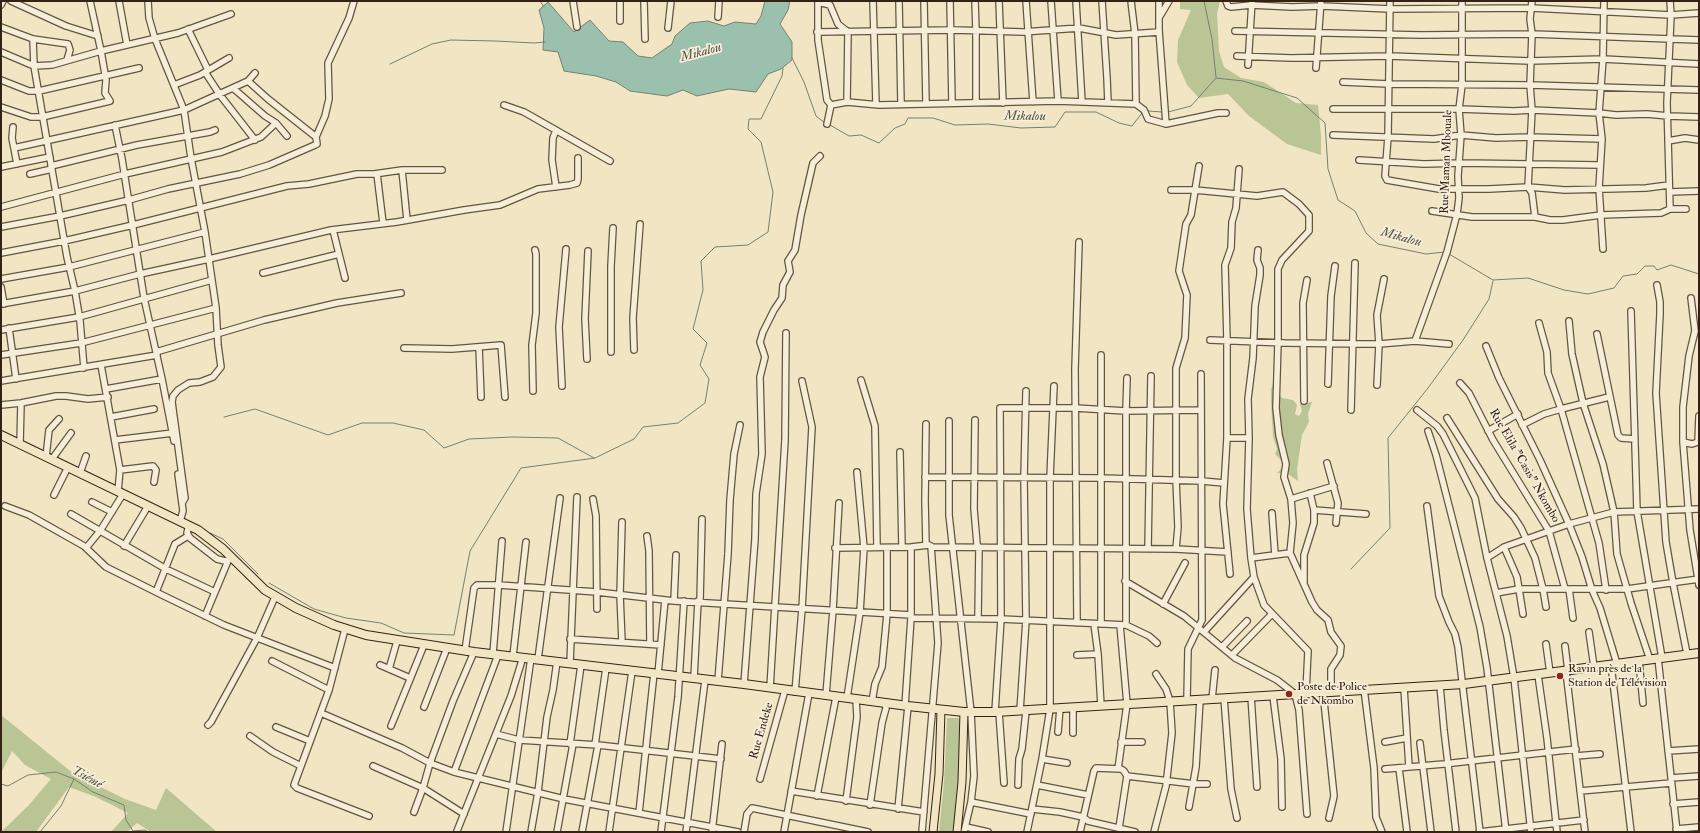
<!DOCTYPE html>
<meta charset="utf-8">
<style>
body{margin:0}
#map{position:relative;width:1700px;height:833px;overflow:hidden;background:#f2e5c4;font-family:"IM FELL Double Pica",serif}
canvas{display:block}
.frame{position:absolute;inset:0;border:2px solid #342314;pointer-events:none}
</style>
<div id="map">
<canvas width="1700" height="833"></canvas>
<div class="frame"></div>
</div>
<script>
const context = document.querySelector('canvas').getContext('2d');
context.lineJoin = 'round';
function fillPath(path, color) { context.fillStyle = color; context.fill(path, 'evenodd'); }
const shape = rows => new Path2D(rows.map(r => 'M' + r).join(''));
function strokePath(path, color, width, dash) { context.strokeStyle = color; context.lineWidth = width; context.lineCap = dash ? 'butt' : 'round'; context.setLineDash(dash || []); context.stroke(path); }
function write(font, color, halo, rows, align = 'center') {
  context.font = font + ' "IM FELL Double Pica",serif'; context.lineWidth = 3.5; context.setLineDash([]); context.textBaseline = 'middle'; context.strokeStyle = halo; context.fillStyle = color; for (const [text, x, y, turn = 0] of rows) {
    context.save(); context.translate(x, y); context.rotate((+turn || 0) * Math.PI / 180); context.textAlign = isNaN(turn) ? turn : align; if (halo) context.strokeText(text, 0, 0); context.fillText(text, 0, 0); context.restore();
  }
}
fillPath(shape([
 [1180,1,1220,1,1217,14,1219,51,1224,67,1241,78,1264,82,1296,103,1318,105,1321,136,1321,155,1287,144,1249,116,1228,94,1199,98,1187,85,1177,62,1178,40,1191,10,1180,9],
 [1273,384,1282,398,1293,400,1297,405,1295,414,1299,416,1302,411,1300,404,1312,402,1308,414,1309,422,1302,435,1297,469,1298,481,1288,474,1277,473,1282,468,1284,463,1275,454,1277,449,1273,437,1271,403,1271,389],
 [1,715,74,774,125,799,156,810,166,788,217,832,151,832,137,823,127,832,111,832,128,813,96,797,69,787,36,832,1,832,28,806,51,779,25,765,12,751,1,773],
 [947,718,958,718,961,720,960,780,954,832,939,832,944,782]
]), '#bac595');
const water = shape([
 [765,1,790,1,788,10,780,24,792,42,792,60,781,69,768,74,756,92,729,89,697,96,683,90,667,96,630,91,616,82,596,76,564,71,558,52,543,50,544,28,539,10,548,2,574,32,590,20,609,41,623,42,638,56,652,58,672,44,675,36,690,23,708,21,724,26,735,22,756,24,761,16,765,1]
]);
fillPath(water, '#9cc0ae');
strokePath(water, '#728170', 1);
strokePath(shape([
 [540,1,544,7],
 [1204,1,1212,39,1216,77],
 [792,58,804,82,816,116,825,123],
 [390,64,432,44,451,40,496,41,534,43,545,42],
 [1216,78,1243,81,1297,98,1325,123,1328,169,1338,200,1355,211,1366,233,1378,244,1426,254,1445,252],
 [1148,111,1162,112],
 [1168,112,1191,106,1216,78],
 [830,125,849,136,861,135,879,143,895,128,905,124,908,118,933,118,955,125,988,124,1021,128,1055,127,1065,112,1096,112,1119,123,1132,126,1142,113],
 [1449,254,1493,280,1528,278,1564,290,1588,294,1614,288,1623,276,1637,274,1645,266,1654,266,1657,270,1671,265,1699,274],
 [224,417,255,409,328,435,362,423,393,423,424,430,444,448,469,439,512,437,558,438,594,458],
 [210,533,223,539,258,574],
 [1351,569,1390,528,1388,438,1428,388,1463,340,1489,299,1493,281],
 [269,583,314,609,346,618,381,623,404,633,454,635,470,551,521,468,595,458,634,439,643,427,678,423,705,403,709,379,700,365,707,343,693,329,703,290,701,261,715,247,748,245,768,232,773,192,761,142,748,129,749,119,761,119,782,76,783,68],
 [1,784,8,786,28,775,56,772,74,779,93,792,124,805,126,820,133,831,145,830,148,832],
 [40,832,61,806,74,779]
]), '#728170', 1);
const minor = shape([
 [11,1,66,26,98,36],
 [119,1,127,45],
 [148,1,149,18,155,39,184,110,191,158,205,232,216,308,218,345,221,367,213,377,200,382,189,383,178,390,173,396,172,402,185,498,182,503],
 [573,1,577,27],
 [620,1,620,21],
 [644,1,645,39],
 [818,1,818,40,827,100,831,105],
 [873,1,876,104],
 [899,1,901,104],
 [924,1,926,103],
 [950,1,952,103],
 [975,1,976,31,976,103],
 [999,1,1003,103],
 [1026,1,1033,102],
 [1051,1,1058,101],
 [1076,1,1082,102],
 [1102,1,1107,78,1108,103],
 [1131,1,1135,34,1136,104],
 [1159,1,1159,30,1166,124],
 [1226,1,1228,6,1231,7,1251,5,1292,7,1322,6,1390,9,1531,8,1671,15,1699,13],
 [1390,1,1388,137,1385,176,1387,180,1439,189,1489,189,1528,187,1565,190,1646,188,1669,185],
 [1532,1,1530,19,1532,34,1530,85,1532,110,1528,187,1532,193,1535,217],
 [1670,1,1671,15,1667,103,1670,209],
 [818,2,830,5,838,24,848,32,847,102],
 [1,5,3,1],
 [1160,16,1169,1],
 [718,17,719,1],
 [1,27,33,39,68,44,70,50,67,60],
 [668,28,671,1],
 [188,29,208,70],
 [1235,31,1421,35,1532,34,1699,40],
 [817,32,954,30,1023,32,1079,28,1116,35,1159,32],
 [33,39,34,66,67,257,75,291,80,321,84,368],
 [1,52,34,66,52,65,101,51,178,33,231,14],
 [1237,56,1291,58,1389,56,1530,61,1603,59,1699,64],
 [1248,65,1252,1],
 [1316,68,1321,1],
 [205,72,220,95,255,140],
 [1,80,29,91,39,91,139,68],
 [248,81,268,99,316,137],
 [1343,82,1389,84,1530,85,1699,90],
 [174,85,200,75,229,58],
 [233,88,265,116,276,123,287,136],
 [504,105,524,112,610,161],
 [1,107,31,117,42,117,110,101,105,93,106,80,101,51,90,1],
 [1333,109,1459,109,1514,111,1532,110,1599,113,1616,115,1647,114,1668,116,1699,117],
 [827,124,831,105,847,102,879,105,1058,101,1136,104,1144,110,1148,119,1166,124,1218,113,1226,113],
 [115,125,122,159,144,298,162,379,174,441],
 [13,127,12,138,17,164],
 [1333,135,1434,139,1461,135,1496,138,1530,137,1602,139],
 [1668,141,1685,138,1699,140],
 [14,148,184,110,248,81,255,73],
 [1359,160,1424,164,1460,163,1600,165],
 [51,166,137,145,210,132,215,130],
 [1,167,50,157],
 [402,170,407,220],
 [30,174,52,169],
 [377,174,383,223],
 [556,187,552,160,553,138,556,130],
 [1171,190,1195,190,1257,196,1283,192,1299,204,1309,215,1309,231,1282,260,1278,269,1278,343,1276,408,1279,435,1286,464,1284,477,1291,499,1293,523,1290,553,1312,602,1317,610,1328,620,1331,632,1341,646,1340,655,1331,669,1331,691],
 [1670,192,1699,191],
 [1,207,125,174,222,152,261,137,276,123],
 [1432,211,1472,217,1535,217,1550,220,1563,220,1601,215,1661,213,1670,209,1686,209],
 [1,227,60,216,129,200,168,189,240,174,269,165,315,145,317,144,316,137,325,116,329,99,328,63,349,18,354,1],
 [333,230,345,278],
 [1603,249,1599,188,1602,139,1599,113,1603,59,1604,1],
 [1258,250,1257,260,1260,268,1260,275,1255,306,1253,358,1248,399,1249,438,1247,509,1251,558,1254,577,1264,605,1308,651,1306,693],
 [1,253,64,241,133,225,287,186,309,184,357,174,374,174,402,170,442,170],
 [263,273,339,254],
 [1,279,69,267,205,232],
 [1657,285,1660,302,1660,314,1656,393,1666,542,1673,583,1687,654],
 [1,287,4,304],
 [1691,298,1695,331,1689,356,1683,407,1683,442,1690,530,1699,585],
 [1,304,75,291,140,274,209,259,331,230,397,222,464,210,500,205,538,189,570,185,577,183,578,179,578,158],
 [1631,311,1637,511,1662,658],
 [1569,321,1572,354,1583,403,1603,464,1614,512,1617,554,1631,603,1650,660],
 [1539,323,1547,352,1548,373,1561,409,1599,543,1606,590],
 [9,328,16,379],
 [1,330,79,317,212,280],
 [1597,334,1618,435,1621,438,1635,439],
 [1210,340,1285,343,1379,344,1415,341,1449,344],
 [1415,341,1447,252,1457,214,1459,198,1458,176,1461,135,1459,109,1462,85,1462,1],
 [1486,346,1499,378,1540,460,1569,524,1582,557,1592,590,1600,608,1617,664],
 [479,347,481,397],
 [404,348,452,349,501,345,505,397],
 [634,350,633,318,640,224],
 [156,352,264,320,337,303,401,293],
 [611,352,611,266,613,228],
 [1,355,81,343,216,308],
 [1101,355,1101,624],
 [587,359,585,319,588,251],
 [101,365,120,470,118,491],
 [861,380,875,426,877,547],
 [1,381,157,355],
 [1460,383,1469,393,1493,440,1549,531,1565,589],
 [1328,384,1331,296,1335,266],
 [1377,385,1379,344,1377,315,1384,279],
 [562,386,559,327,566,249],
 [106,389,162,379],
 [533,391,532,345,536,313,536,254,535,250],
 [1304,401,1303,303,1307,280],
 [1,405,21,403,56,396,66,396,88,399,108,397],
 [1351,410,1355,263],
 [1417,410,1437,426,1443,434,1475,498,1487,558,1507,636,1514,678,1531,832],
 [111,417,154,409],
 [1447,418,1498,499,1514,517,1521,528,1535,558,1543,589,1546,607],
 [975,420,974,509,977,544,979,548,978,618],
 [949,421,949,515,971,712,974,776,971,802,964,832],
 [1522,425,1544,414,1561,409,1609,397],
 [1428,431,1436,455,1480,627,1487,668,1506,832],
 [1488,431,1518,414],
 [1227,438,1249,438],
 [115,440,173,433],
 [1683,442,1692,444,1698,442,1699,416],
 [20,444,21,403],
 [900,452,902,547],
 [46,457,49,430,59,419],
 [52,459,71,433],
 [1327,463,1338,503,1336,523],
 [120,470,153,466,156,470,154,482],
 [80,473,86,456],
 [178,474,183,511,180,521],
 [925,477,1100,478,1202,481,1224,483],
 [54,495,68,467],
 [593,499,596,516,597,609],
 [1291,499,1334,486],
 [92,502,112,512],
 [5,506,29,515,84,546,106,567,160,594,224,625,335,668],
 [1427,506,1439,596,1449,622,1455,634,1458,647,1480,832],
 [1314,510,1366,514],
 [1272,513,1275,555],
 [71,514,166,569,215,592],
 [622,522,620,595,622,642],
 [189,525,187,533,190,538,217,559,225,561,232,559],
 [647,536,649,551,650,644],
 [926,545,925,501,926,424],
 [124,546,148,506],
 [931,547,1176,549,1228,552],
 [1504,547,1517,577,1523,614],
 [86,548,100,531,123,494],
 [835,548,911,547,929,545,931,546,938,643,922,832],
 [1148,549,1151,376],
 [1176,549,1178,527,1176,480,1176,368,1185,338,1187,295,1179,271,1186,224,1191,215,1199,166],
 [1251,558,1290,553],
 [1487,558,1504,547,1569,524,1614,512,1699,509],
 [1230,574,1223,504,1227,438,1227,340,1225,265,1231,248,1232,222,1236,208,1239,169],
 [1125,581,1184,616,1235,658,1277,680,1295,694,1299,710,1307,814],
 [1304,582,1304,555,1314,523,1314,510,1310,493],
 [1569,589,1573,618],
 [156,592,175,544,188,536],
 [1496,593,1519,589,1627,589,1699,579],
 [674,601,676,555],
 [700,601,702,519],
 [1163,604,1185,563],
 [205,616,228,561],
 [911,618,1001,619,1126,625,1149,636,1157,643],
 [1077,623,1075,369,1079,242],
 [1094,624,1098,654,1101,706],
 [1126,625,1126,411,1127,378],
 [345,629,329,690,294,785,297,788,369,816],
 [1204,632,1254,577],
 [1589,632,1594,667],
 [570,639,661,645],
 [1546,644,1550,673],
 [1565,646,1568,671],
 [1222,647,1247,621],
 [465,651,474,588,477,585,499,585,597,592,674,601,911,615],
 [493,654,502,541],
 [1077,655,1098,654],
 [1232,655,1272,614],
 [513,656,526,542],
 [1658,658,1677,832],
 [538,659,560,498],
 [272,661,329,690],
 [1639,661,1643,703],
 [570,663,577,497],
 [380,665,410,678],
 [1611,665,1631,832],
 [389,669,397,641],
 [1566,671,1585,832],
 [658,674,665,600],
 [1538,675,1547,738,1557,832],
 [694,678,698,601],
 [718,681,728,554,730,500,734,454,740,425],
 [744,684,755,539,756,494,762,454,760,377,765,357,760,342,763,332,774,310,782,298,783,285,790,272,788,261,795,250,801,215,813,163,820,156],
 [1440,686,1444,730,1456,832],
 [770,688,785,440,786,333],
 [1404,688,1409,767],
 [1364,689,1374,768,1376,817,1382,832],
 [795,692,802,609,812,427,802,381],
 [1323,692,1334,796,1329,818],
 [826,695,833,610,839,503],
 [1251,696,1257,787],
 [1273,696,1281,759,1282,807],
 [847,698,860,612,864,548,857,472],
 [1224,698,1231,789,1237,818],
 [1212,699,1215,670],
 [1187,700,1188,649,1202,620,1201,374],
 [872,702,875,684,882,667,887,614,887,548],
 [905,706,911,618,911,547],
 [424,707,447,648],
 [1020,711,1026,620,1024,478,1026,391],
 [995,712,1001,619,1000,408,1075,408,1126,411,1201,410],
 [999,712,1004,783],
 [321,713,402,748,430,763,454,772,564,799,738,832],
 [208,725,211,722,257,638,275,597],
 [391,726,424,645],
 [276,727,310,741],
 [1058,732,1060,708],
 [1073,733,1073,708],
 [496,734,519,740,598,745,721,759],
 [250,736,273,752,301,766],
 [1121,742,1142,742],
 [1385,742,1407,738],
 [1420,743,1431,832],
 [570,744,581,665],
 [595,745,606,668],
 [1668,751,1699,749],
 [1576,756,1600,754],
 [1042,759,1067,763],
 [373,766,423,788,464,814],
 [1399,768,1407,832],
 [1118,769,1127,704,1120,625],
 [1385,769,1444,764,1576,749],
 [454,772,498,655],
 [1127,776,1194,784,1207,784],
 [1671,778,1699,776],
 [760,779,785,690],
 [1018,785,1019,759,1022,749,1026,711],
 [1037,785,1088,795],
 [791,791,924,812],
 [1580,791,1671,783],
 [817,796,836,697],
 [846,801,857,717,856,700],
 [971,802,1031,814],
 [1673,804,1699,802],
 [870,805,882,723,886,708,885,703],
 [1189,807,1196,767,1200,700],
 [898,809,908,706],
 [1032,809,1060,812,1083,817,1088,821,1135,832],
 [414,812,423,788,430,763,453,701,474,652],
 [639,813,654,673],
 [966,827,988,832],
 [1676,829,1699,827],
 [457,831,511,696,523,657],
 [506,832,531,658],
 [531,832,538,792,547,717,553,690,557,661],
 [557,832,573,744],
 [582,832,598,745],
 [609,832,632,671],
 [661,832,678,697,684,601],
 [686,832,705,680],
 [712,832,722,744],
 [744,832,747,814,752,808,868,832],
 [784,832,809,693],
 [1027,832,1042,759,1050,709,1050,478,1054,386],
 [1080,832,1094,771,1096,768,1121,769,1124,771,1127,776,1119,828],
 [1154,832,1166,786,1172,733,1170,701,1166,689,1156,674],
 [1479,832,1584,820]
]);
const major = shape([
 [933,832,939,774,941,710],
 [957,832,962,782,964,712]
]);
const highway = shape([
 [1,435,198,530,223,549,265,590,296,608,334,625,366,635,474,652,744,684,908,706,964,712,995,712,1464,684,1699,653]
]);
strokePath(minor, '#645440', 8);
strokePath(major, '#342314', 9);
strokePath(highway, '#342314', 10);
strokePath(minor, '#f7eed9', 5.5);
strokePath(major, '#f2e5c4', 7);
strokePath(highway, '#f2e5c4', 8);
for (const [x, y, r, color] of [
 [1560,676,4,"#8f2418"],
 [1289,694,4,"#8f2418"]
]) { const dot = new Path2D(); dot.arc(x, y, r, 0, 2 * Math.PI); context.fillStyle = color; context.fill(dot); strokePath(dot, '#f7eed9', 1.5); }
write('12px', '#342314', '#f7eed9', [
 ["Rue Maman Mbouale",1447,162,-88],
 ["Rue Elila \"Casis\" Nkombo",1524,466,60],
 ["Rue Endeke",762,731,-74]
]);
write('12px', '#342314', '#f7eed9', [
 ["Ravin près de la",1568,669],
 ["Station de Télévision",1568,683],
 ["Poste de Police",1297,687],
 ["de Nkombo",1297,701]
], 'left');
write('italic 13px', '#535242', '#f7eed9', [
 ["Mikalou",701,53,-15],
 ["Mikalou",1025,117,1],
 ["Mikalou",1401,238,15],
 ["Tsiémé",87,778,29]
]);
</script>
